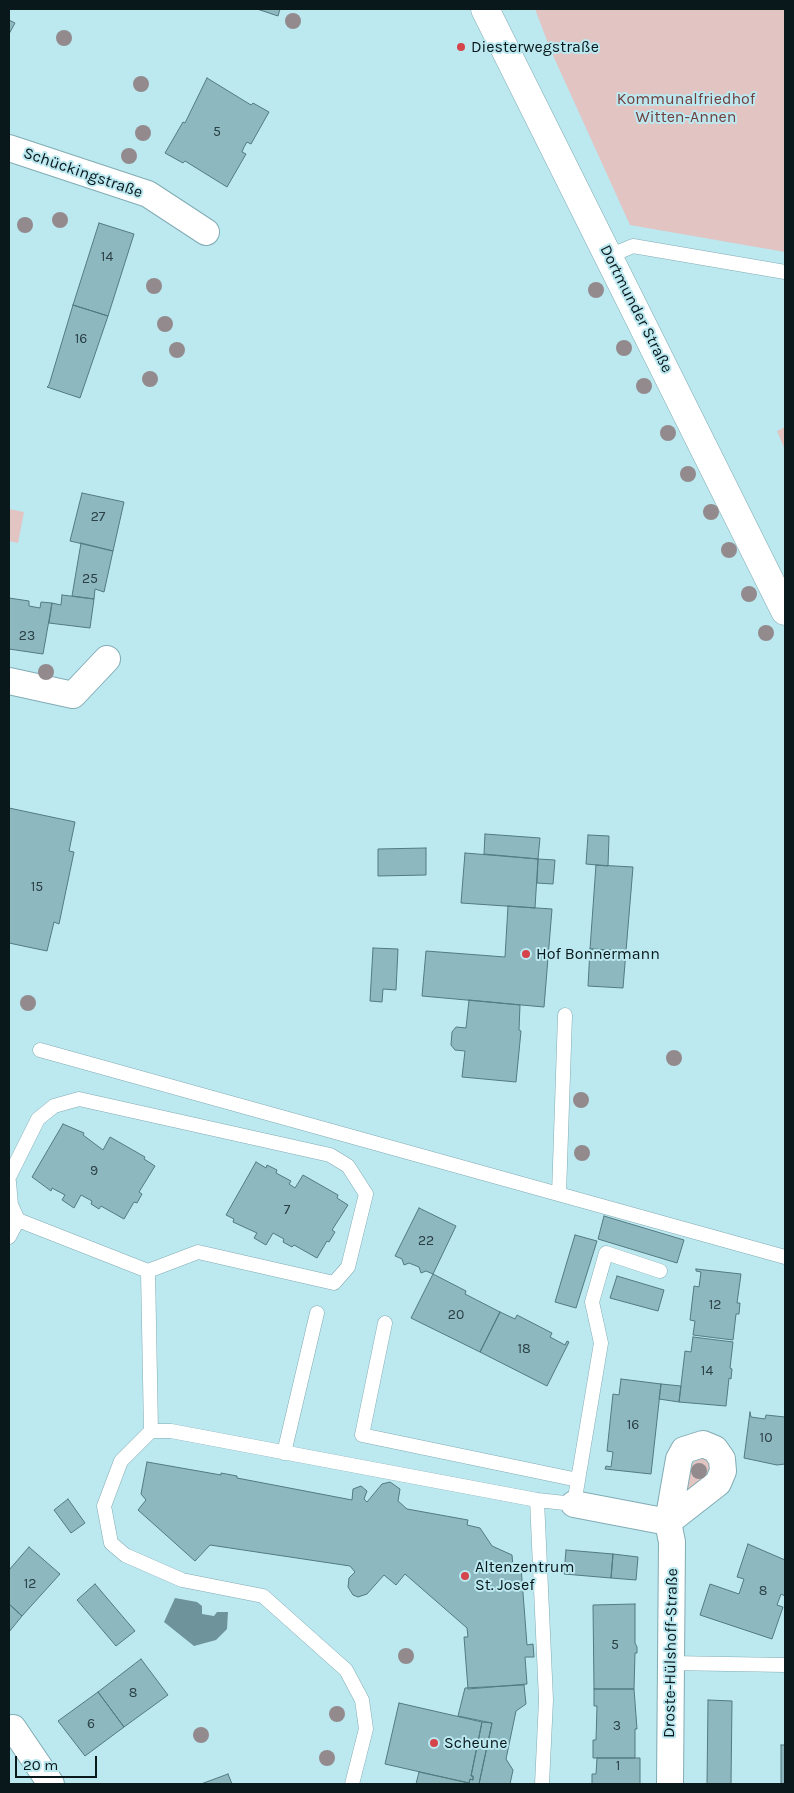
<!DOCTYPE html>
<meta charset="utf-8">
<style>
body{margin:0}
#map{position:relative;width:794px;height:1793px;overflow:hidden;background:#bce8f0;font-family:Karla,sans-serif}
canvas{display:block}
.frame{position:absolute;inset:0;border:10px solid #08181b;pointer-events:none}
.scale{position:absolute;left:15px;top:1756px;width:82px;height:22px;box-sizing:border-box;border:2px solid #08181b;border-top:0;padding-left:6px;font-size:15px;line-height:18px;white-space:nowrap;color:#08181b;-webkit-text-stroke:4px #bce8f0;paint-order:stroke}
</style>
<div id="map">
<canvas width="794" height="1793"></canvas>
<div class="frame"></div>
<div class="scale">20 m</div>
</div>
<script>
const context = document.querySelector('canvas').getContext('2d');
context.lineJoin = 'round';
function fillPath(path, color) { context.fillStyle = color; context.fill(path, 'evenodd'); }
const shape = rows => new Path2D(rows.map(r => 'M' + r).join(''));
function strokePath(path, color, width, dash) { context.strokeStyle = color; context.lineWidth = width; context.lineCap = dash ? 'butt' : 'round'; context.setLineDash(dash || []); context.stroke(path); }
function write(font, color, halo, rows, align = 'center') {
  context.font = font + ' Karla,sans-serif'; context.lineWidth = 4; context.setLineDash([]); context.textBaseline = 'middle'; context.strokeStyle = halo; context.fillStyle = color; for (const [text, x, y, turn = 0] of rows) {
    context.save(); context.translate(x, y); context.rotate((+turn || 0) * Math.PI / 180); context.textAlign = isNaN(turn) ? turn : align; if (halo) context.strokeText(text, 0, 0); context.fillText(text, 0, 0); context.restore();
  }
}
fillPath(shape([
 [535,9,785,9,785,252,630,225,551,51],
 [785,427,785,450,777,431],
 [9,509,24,512,18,543,9,541],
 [702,1458,710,1462,710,1470,687,1493,680,1489,694,1462]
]), '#e2c4c2');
fillPath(shape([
 [175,1598,197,1602,202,1606,202,1614,214,1616,217,1612,228,1612,227,1629,216,1640,194,1646,164,1622]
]), '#6e939a');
const building = shape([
 [257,9,280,9,278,16,257,9],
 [9,20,15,23,9,34,9,20],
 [207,78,251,105,253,103,269,112,251,144,247,142,244,147,242,152,246,154,227,187,185,161,183,163,165,153,183,122,185,123,207,78],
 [99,223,134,234,108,316,73,305,99,223],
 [73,305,108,316,80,398,47,387,49,385,73,305],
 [82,493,124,502,113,551,70,541,82,493],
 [81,543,113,551,104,592,95,589,94,599,72,596,81,543],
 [62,595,94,599,90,628,49,623,52,603,61,605,62,595],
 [9,598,29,601,29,606,40,608,41,602,52,603,43,654,9,649,9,598],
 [9,808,75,822,69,851,74,852,59,924,54,922,47,951,9,943,9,808],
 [485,834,540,838,538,859,484,854,485,834],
 [588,835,609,836,608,866,586,864,588,835],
 [426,848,426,875,378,876,378,849,426,848],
 [465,853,538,859,535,908,461,903,465,853],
 [538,859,555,860,553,884,537,883,538,859],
 [596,865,633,867,626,951,590,949,596,865],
 [508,906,552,909,544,1007,422,996,426,951,505,957,508,906],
 [373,948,398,949,396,990,383,989,382,1002,370,1001,373,948],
 [590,949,626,951,623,988,588,986,590,949],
 [469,1000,520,1005,519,1030,521,1031,516,1082,462,1077,465,1051,455,1050,451,1045,452,1032,456,1027,466,1028,469,1000],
 [63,1124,84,1133,83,1135,103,1150,110,1137,145,1157,144,1159,155,1166,139,1192,142,1194,137,1203,134,1202,124,1219,101,1206,99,1209,91,1204,92,1201,81,1195,74,1208,62,1200,65,1195,52,1188,51,1191,32,1177,63,1124],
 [256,1162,266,1168,267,1165,277,1170,276,1173,291,1181,289,1184,295,1188,303,1175,338,1195,337,1198,348,1205,332,1230,335,1232,329,1242,327,1241,317,1258,294,1245,292,1247,283,1242,284,1239,273,1233,266,1245,254,1238,257,1233,233,1222,234,1219,226,1215,256,1162],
 [419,1208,456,1226,433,1274,426,1271,421,1273,419,1267,409,1263,404,1265,402,1259,395,1256,419,1208],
 [604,1216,684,1240,677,1263,598,1239,604,1216],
 [575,1235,597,1241,576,1308,555,1302,575,1235],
 [696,1269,741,1274,737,1303,740,1303,739,1314,736,1314,733,1340,693,1335,695,1321,690,1320,694,1286,699,1287,701,1272,696,1271,696,1269],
 [433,1274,466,1291,465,1294,500,1312,480,1352,411,1318,433,1274],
 [617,1276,664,1290,658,1311,610,1298,617,1276],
 [500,1312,515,1319,517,1315,552,1333,550,1337,565,1345,567,1341,569,1342,547,1386,480,1352,500,1312],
 [693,1337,733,1342,730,1368,732,1369,731,1379,729,1378,726,1406,679,1402,685,1351,691,1352,693,1337],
 [621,1379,661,1384,651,1474,605,1469,606,1466,611,1467,613,1452,607,1451,613,1394,619,1395,621,1379],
 [661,1384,681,1386,679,1402,659,1399,661,1384],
 [750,1412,751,1417,765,1419,766,1415,785,1417,785,1464,777,1465,744,1458,750,1412],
 [147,1462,221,1475,221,1473,237,1476,237,1478,352,1500,353,1489,361,1486,367,1491,364,1499,367,1502,382,1484,390,1482,400,1489,398,1501,407,1509,468,1520,467,1525,480,1528,492,1546,512,1555,513,1567,521,1567,527,1645,533,1644,534,1657,525,1657,527,1684,468,1689,464,1637,468,1637,467,1628,405,1574,396,1585,384,1575,367,1594,358,1597,353,1595,348,1587,349,1578,355,1572,350,1566,210,1545,195,1561,138,1510,146,1500,141,1494,147,1462],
 [68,1499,85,1523,71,1533,54,1510,68,1499],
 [748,1544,785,1560,785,1596,781,1594,777,1605,783,1607,772,1639,700,1615,710,1584,739,1594,744,1579,737,1577,748,1544],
 [29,1547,60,1574,22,1616,9,1604,9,1570,29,1547],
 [566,1550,613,1554,611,1578,564,1574,566,1550],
 [613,1554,638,1557,636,1580,611,1578,613,1554],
 [95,1584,135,1631,116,1646,77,1600,95,1584],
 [9,1604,22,1616,9,1632,9,1604],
 [635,1604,635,1643,637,1647,637,1653,635,1653,634,1689,594,1689,593,1605,635,1604],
 [141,1659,168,1695,124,1727,98,1692,141,1659],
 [524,1685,526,1704,516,1711,506,1759,513,1770,510,1784,479,1784,492,1723,458,1716,465,1688,524,1685],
 [594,1689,634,1689,637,1729,635,1729,635,1758,593,1758,593,1740,596,1740,597,1706,594,1706,594,1689],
 [98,1692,124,1727,85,1756,58,1721,98,1692],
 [708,1700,732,1701,731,1784,707,1784,708,1700],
 [399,1703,482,1722,471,1776,473,1776,473,1780,470,1779,469,1783,385,1764,399,1703],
 [482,1722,492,1723,479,1784,416,1784,419,1772,469,1783,470,1779,473,1780,473,1776,471,1776,482,1722],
 [781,1745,785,1745,785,1784,781,1784,781,1745],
 [597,1758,640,1758,640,1784,592,1784,592,1774,596,1774,597,1758],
 [228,1774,232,1784,201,1784,228,1774]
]);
fillPath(building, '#8eb8c0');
strokePath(building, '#527a81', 1);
const lane = shape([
 [609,256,633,246,785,272],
 [40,1050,785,1257],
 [9,1177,38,1119,54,1106,79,1099,330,1155,348,1166,366,1194,348,1267,334,1283,198,1252,148,1271,18,1220,11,1205,9,1182],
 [559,1194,565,1015],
 [9,1237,18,1220],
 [148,1271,151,1431],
 [385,1323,362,1435,578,1480],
 [284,1453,317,1313],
 [537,1500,546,1700,542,1784],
 [670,1663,785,1665],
 [352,1784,366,1729,362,1700,346,1670,263,1596,182,1580,125,1555,111,1543,104,1506,121,1461,151,1431,171,1431,537,1500,574,1504,601,1343,592,1302,606,1253,660,1271]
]);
const street = shape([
 [9,148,148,194,206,232],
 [9,681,73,695,107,659],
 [574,1504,668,1522,718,1483,723,1471,722,1459,715,1449,703,1444,684,1450,679,1459,668,1522,672,1542,670,1784],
 [13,1728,51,1784]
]);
const secondary = shape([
 [485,9,785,611]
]);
strokePath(lane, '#82acb4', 15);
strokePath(street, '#82acb4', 28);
strokePath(secondary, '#82acb4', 29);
strokePath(lane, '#fff', 14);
strokePath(street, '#fff', 26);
strokePath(secondary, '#fff', 28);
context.fillStyle = '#938a8d';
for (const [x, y] of [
 [293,21],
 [64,38],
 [141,84],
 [143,133],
 [129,156],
 [60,220],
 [25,225],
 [154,286],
 [596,290],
 [165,324],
 [624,348],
 [177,350],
 [150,379],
 [644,386],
 [668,433],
 [688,474],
 [711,512],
 [729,550],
 [749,594],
 [766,633],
 [46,672],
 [28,1003],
 [674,1058],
 [581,1100],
 [582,1153],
 [699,1471],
 [406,1656],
 [337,1714],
 [201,1735],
 [327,1758]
]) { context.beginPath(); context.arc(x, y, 8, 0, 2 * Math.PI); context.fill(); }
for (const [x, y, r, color] of [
 [461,47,5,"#d4444a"],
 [526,954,5,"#d4444a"],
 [465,1576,5,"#d4444a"],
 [434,1743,5,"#d4444a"]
]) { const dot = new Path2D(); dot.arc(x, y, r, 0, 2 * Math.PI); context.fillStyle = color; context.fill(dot); strokePath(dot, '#bce8f0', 2); }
write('14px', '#2a4044', null, [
 ["5",217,132],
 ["14",107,257],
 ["16",81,339],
 ["27",98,517],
 ["25",90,579],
 ["23",27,636],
 ["15",37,887],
 ["9",94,1171],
 ["7",287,1210],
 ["22",426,1241],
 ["12",715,1305],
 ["20",456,1315],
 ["18",524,1349],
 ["14",707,1371],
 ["16",633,1425],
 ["10",766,1438],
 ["12",30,1584],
 ["8",763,1591],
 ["5",615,1645],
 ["8",133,1693],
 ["6",91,1724],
 ["3",617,1726],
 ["1",618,1766]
]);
write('16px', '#08181b', '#bce8f0', [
 ["Diesterwegstraße",471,47],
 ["Hof Bonnermann",536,954],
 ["Altenzentrum",475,1567],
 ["St. Josef",475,1585],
 ["Scheune",444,1743]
], 'left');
write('16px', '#723e3c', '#bce8f0', [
 ["Kommunalfriedhof",686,99],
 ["Witten-Annen",686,117]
]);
write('16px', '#08181b', '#bce8f0', [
 ["Schückingstraße",83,173,19],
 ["Dortmunder Straße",636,309,63],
 ["Droste-Hülshoff-Straße",671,1653,-89]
]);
</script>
